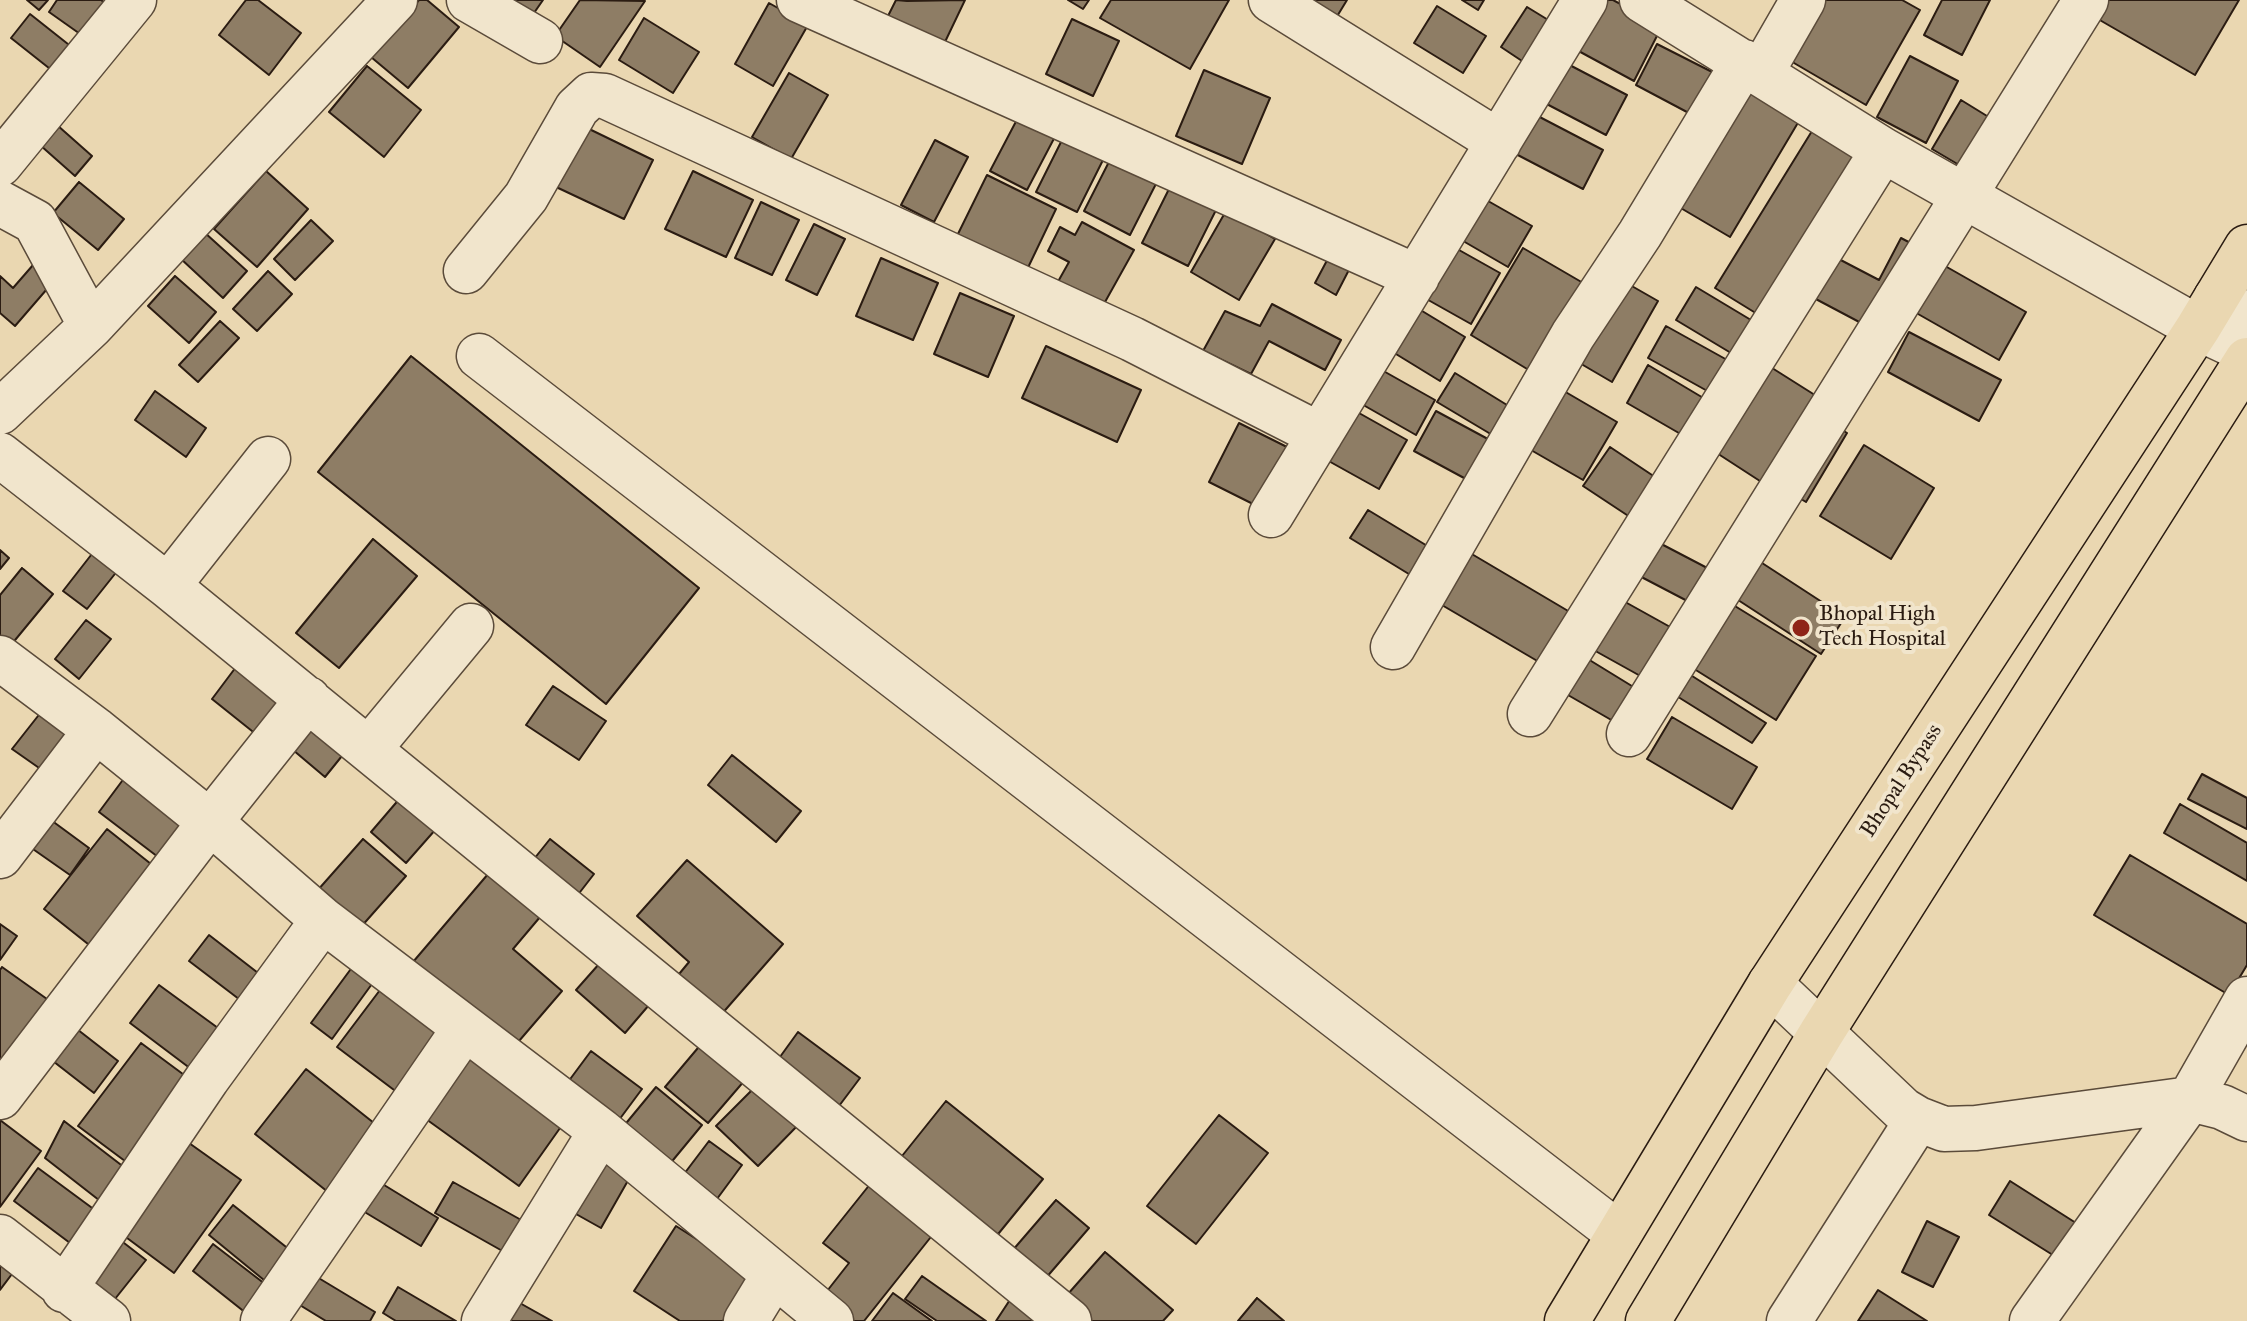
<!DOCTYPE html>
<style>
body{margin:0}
canvas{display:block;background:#ead7b1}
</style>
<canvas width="2247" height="1321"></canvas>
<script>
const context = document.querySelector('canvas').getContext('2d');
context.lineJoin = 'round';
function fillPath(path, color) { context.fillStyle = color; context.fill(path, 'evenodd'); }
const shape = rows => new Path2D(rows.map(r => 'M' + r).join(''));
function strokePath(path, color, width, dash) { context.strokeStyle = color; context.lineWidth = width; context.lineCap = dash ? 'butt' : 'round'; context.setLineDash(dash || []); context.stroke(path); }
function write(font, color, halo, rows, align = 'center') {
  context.font = font + ' "IM FELL Great Primer",serif'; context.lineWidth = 8; context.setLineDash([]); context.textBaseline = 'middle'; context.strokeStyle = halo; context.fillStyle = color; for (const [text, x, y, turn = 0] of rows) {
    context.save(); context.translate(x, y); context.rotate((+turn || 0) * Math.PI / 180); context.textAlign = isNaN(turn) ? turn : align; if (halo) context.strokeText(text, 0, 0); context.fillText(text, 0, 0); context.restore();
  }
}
const building = shape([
 [27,0,48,0,39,10,27,0],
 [57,0,101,0,113,9,90,41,49,12,57,0],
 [246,0,258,0,301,33,269,75,219,35,246,0],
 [419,0,427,0,459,27,408,88,371,57,419,0],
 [487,0,543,0,525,26,487,0],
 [580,0,645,1,600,67,555,36,580,0],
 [896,0,907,1,965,0,944,44,887,18,896,0],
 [1068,0,1089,0,1083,9,1068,0],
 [1111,0,1229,0,1190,69,1100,18,1111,0],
 [1294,0,1347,0,1333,23,1294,0],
 [1462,0,1484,0,1478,10,1462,0],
 [1598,0,1613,0,1662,26,1634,81,1573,48,1598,0],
 [1813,0,1902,0,1920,10,1866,105,1782,56,1813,0],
 [1942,0,1990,0,1962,55,1924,35,1942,0],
 [2100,0,2239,0,2195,75,2091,15,2100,0],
 [769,3,808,25,773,86,735,64,769,3],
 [1437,6,1486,36,1463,73,1414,43,1437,6],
 [1527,7,1563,29,1537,71,1501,47,1527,7],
 [30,14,78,52,59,76,11,38,30,14],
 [644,18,699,52,673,93,619,60,644,18],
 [1072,19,1119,41,1093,96,1046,74,1072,19],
 [1657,44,1724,78,1702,120,1636,85,1657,44],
 [1910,56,1958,81,1926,143,1877,117,1910,56],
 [1560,60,1627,95,1606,135,1539,100,1560,60],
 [367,66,421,110,384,157,329,112,367,66],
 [1204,70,1270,98,1242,164,1176,136,1204,70],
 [789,73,828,95,791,159,752,137,789,73],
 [1748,90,1799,121,1730,237,1679,207,1748,90],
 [1961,100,2000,124,1971,172,1932,149,1961,100],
 [1022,110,1059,129,1027,190,990,171,1022,110],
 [1532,113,1603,150,1583,189,1512,152,1532,113],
 [57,125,92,156,75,176,40,145,57,125],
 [583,126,653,160,624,219,554,186,583,126],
 [1812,131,1864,163,1767,320,1715,288,1812,131],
 [1064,136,1105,156,1077,212,1036,192,1064,136],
 [935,140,968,157,934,222,901,205,935,140],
 [1116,148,1162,172,1130,235,1084,211,1116,148],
 [266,171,308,209,257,267,214,229,266,171],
 [693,171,753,200,726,257,665,229,693,171],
 [987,175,1056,209,1024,276,954,242,987,175],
 [1174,179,1220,202,1188,266,1142,243,1174,179],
 [79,182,124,219,98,250,53,213,79,182],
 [1474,193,1532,226,1508,267,1451,234,1474,193],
 [761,202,799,220,772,275,735,258,761,202],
 [1226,211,1275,239,1239,300,1191,272,1226,211],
 [311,220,333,241,295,280,274,259,311,220],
 [1082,222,1134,250,1100,311,1055,287,1069,262,1048,251,1060,227,1075,235,1082,222],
 [814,224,845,239,817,295,786,280,814,224],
 [204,232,247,271,223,298,180,258,204,232],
 [1901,238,1920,248,1863,324,1812,297,1833,256,1879,280,1901,238],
 [1443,241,1500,273,1471,324,1414,292,1443,241],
 [1523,248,1590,287,1537,375,1471,335,1523,248],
 [1332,251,1353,262,1336,295,1315,283,1332,251],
 [40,257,60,274,15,326,0,313,0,276,13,288,40,257],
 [881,258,938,283,913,340,856,316,881,258],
 [1931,258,2026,312,1999,360,1904,306,1931,258],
 [268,271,292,294,257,331,233,309,268,271],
 [175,276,216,312,189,343,148,306,175,276],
 [1616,277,1658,301,1612,382,1571,358,1616,277],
 [1696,287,1761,326,1741,359,1676,320,1696,287],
 [960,293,1014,316,988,377,934,354,960,293],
 [1404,300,1465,337,1440,381,1378,343,1404,300],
 [1272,304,1341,340,1325,370,1269,341,1251,374,1203,351,1225,311,1260,326,1272,304],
 [220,321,239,338,198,382,179,365,220,321],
 [1666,326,1729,361,1711,393,1648,358,1666,326],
 [1909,332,2001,380,1979,421,1888,372,1909,332],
 [1046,346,1141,390,1117,442,1022,398,1046,346],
 [411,356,699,588,606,704,318,472,411,356],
 [1761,361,1818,397,1763,483,1706,446,1761,361],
 [1371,364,1435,400,1416,435,1351,398,1371,364],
 [1648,365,1705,399,1684,436,1627,403,1648,365],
 [1455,373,1520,413,1504,442,1437,402,1455,373],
 [1557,387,1617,422,1583,480,1524,446,1557,387],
 [155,391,206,428,186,457,135,420,155,391],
 [1343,404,1407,440,1379,489,1316,454,1343,404],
 [1436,411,1499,445,1477,485,1414,451,1436,411],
 [1828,421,1847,433,1806,502,1786,490,1828,421],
 [1239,423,1295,451,1265,510,1209,482,1239,423],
 [1864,445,1934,488,1891,559,1820,516,1864,445],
 [1610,447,1667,485,1642,525,1583,486,1610,447],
 [1368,510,1434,550,1417,579,1350,538,1368,510],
 [1646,536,1713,571,1695,605,1628,570,1646,536],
 [373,539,417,576,339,668,296,633,373,539],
 [102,541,126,560,87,609,63,591,102,541],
 [0,550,9,558,0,569,0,550],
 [1465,550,1580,618,1551,669,1435,601,1465,550],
 [1759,561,1845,617,1821,654,1735,598,1759,561],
 [22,568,53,594,11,645,0,636,0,595,22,568],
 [1609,593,1672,628,1644,678,1581,643,1609,593],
 [1730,603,1816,656,1776,720,1691,667,1730,603],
 [86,620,111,639,79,679,55,659,86,620],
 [245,655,301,699,267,743,212,699,245,655],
 [1583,656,1640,691,1620,725,1561,691,1583,656],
 [1689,674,1766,723,1752,743,1675,695,1689,674],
 [553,686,606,721,579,760,526,725,553,686],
 [49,702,85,730,52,777,12,749,49,702],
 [306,709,350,746,325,777,280,739,306,709],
 [1672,717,1757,767,1732,809,1647,759,1672,717],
 [732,755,801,811,776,842,708,785,732,755],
 [131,769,193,817,162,860,99,812,131,769],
 [2202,774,2247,798,2247,829,2188,799,2202,774],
 [407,790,443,821,406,863,371,832,407,790],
 [2180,804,2247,843,2247,881,2164,833,2180,804],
 [40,812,89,848,70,875,20,840,40,812],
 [107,829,156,868,93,948,44,909,107,829],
 [363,839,406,876,360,928,317,891,363,839],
 [550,839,594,874,570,905,526,869,550,839],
 [2130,855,2247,924,2247,965,2229,995,2094,915,2130,855],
 [500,860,551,904,513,949,562,991,513,1048,413,962,500,860],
 [687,860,783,944,713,1024,670,985,689,962,637,916,687,860],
 [0,924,17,936,0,960,0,924],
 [209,935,271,983,252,1009,189,961,209,935],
 [607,955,655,998,625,1033,576,990,607,955],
 [356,962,377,977,332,1039,311,1023,356,962],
 [2,967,54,1004,0,1062,0,970,2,967],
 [159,985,229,1036,199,1075,130,1023,159,985],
 [383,986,448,1035,402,1096,337,1047,383,986],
 [64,1019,118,1061,94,1093,40,1051,64,1019],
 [798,1032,860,1078,833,1114,772,1068,798,1032],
 [708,1036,751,1073,708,1123,665,1087,708,1036],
 [141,1043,199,1086,137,1170,78,1126,141,1043],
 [466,1050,565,1121,519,1186,419,1114,466,1050],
 [591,1051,642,1089,616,1124,565,1086,591,1051],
 [306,1069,384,1131,333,1196,255,1134,306,1069],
 [762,1080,803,1120,758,1166,716,1126,762,1080],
 [656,1087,702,1125,664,1171,618,1133,656,1087],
 [946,1101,1043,1179,990,1244,894,1166,946,1101],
 [1219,1115,1268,1153,1196,1244,1147,1206,1219,1115],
 [0,1120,41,1151,0,1207,0,1120],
 [64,1121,129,1171,104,1204,45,1158,64,1121],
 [182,1138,241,1180,174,1273,115,1229,182,1138],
 [709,1141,742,1165,714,1203,681,1178,709,1141],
 [601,1151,634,1170,601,1228,567,1209,601,1151],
 [38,1168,103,1216,78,1249,14,1201,38,1168],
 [879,1173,942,1223,864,1321,846,1321,820,1300,849,1263,823,1243,879,1173],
 [371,1177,438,1218,421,1246,353,1205,371,1177],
 [2010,1181,2076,1223,2056,1257,1989,1215,2010,1181],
 [453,1182,523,1221,506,1253,435,1213,453,1182],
 [1056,1200,1089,1228,1039,1286,1006,1258,1056,1200],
 [233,1205,295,1254,270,1285,209,1235,233,1205],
 [1927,1221,1959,1237,1933,1287,1902,1272,1927,1221],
 [676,1226,753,1275,723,1321,680,1321,634,1291,676,1226],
 [115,1236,146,1260,107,1309,76,1284,115,1236],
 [213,1244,278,1294,256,1321,193,1271,213,1244],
 [0,1252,18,1266,0,1290,0,1252],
 [1105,1252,1173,1310,1163,1321,1081,1321,1060,1303,1105,1252],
 [302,1268,375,1312,370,1321,326,1321,285,1296,302,1268],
 [922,1276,986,1321,937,1321,905,1299,922,1276],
 [1019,1286,1066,1321,996,1321,1019,1286],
 [398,1287,456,1321,396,1321,383,1313,398,1287],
 [1878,1290,1927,1321,1858,1321,1878,1290],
 [893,1293,932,1321,872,1321,893,1293],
 [1257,1298,1284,1321,1238,1321,1257,1298],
 [518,1302,552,1321,507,1321,518,1302]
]);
fillPath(building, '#8e7d65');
strokePath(building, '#2b1c12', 2);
const minor = shape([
 [469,0,540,41],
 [799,0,1417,277],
 [1271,0,1499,142],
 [1642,0,1883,150,2198,328,2247,351],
 [1761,73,1803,0],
 [0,164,134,0],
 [0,203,35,222,91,326],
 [466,271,526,197,577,108,591,95,605,96,1132,339,1320,435],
 [2216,298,2247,316],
 [479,356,1619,1234],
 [0,412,91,326,395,0],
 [0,455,168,586,1069,1321],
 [1271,515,1585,0],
 [168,586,268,459],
 [1393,647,1573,335,1640,234,1744,62],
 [0,658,96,730,210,822,323,920,601,1131,831,1321],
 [1530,714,1883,150],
 [1629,734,2086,0],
 [369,749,471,626],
 [0,856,96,730],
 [1770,984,1903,1110,1918,1119,1944,1129,1976,1128,2190,1099,2222,1107,2247,1119],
 [0,1097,210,822,308,699],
 [0,1237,108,1321],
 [64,1290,207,1079,323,920],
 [263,1321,464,1029],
 [484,1321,601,1131],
 [746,1321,774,1275],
 [1789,1321,1918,1119],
 [2032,1321,2190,1099,2247,999]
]);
const major = shape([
 [1567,1321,1770,984,2198,328,2247,247],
 [1648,1321,1822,1032,2247,360]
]);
strokePath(minor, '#5b4b3a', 47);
strokePath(major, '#2b1c12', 47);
strokePath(minor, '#f1e5cc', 44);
strokePath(major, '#ead7b1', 44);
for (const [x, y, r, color] of [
 [1801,628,10,"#8f2418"]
]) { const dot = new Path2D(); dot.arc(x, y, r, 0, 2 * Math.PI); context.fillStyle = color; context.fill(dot); strokePath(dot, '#f1e5cc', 3); }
write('22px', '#2b1c12', '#f1e5cc', [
 ["Bhopal High",1819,615],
 ["Tech Hospital",1819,640]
], 'left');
write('22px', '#2b1c12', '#f1e5cc', [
 ["Bhopal Bypass",1902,781,-57]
]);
</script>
